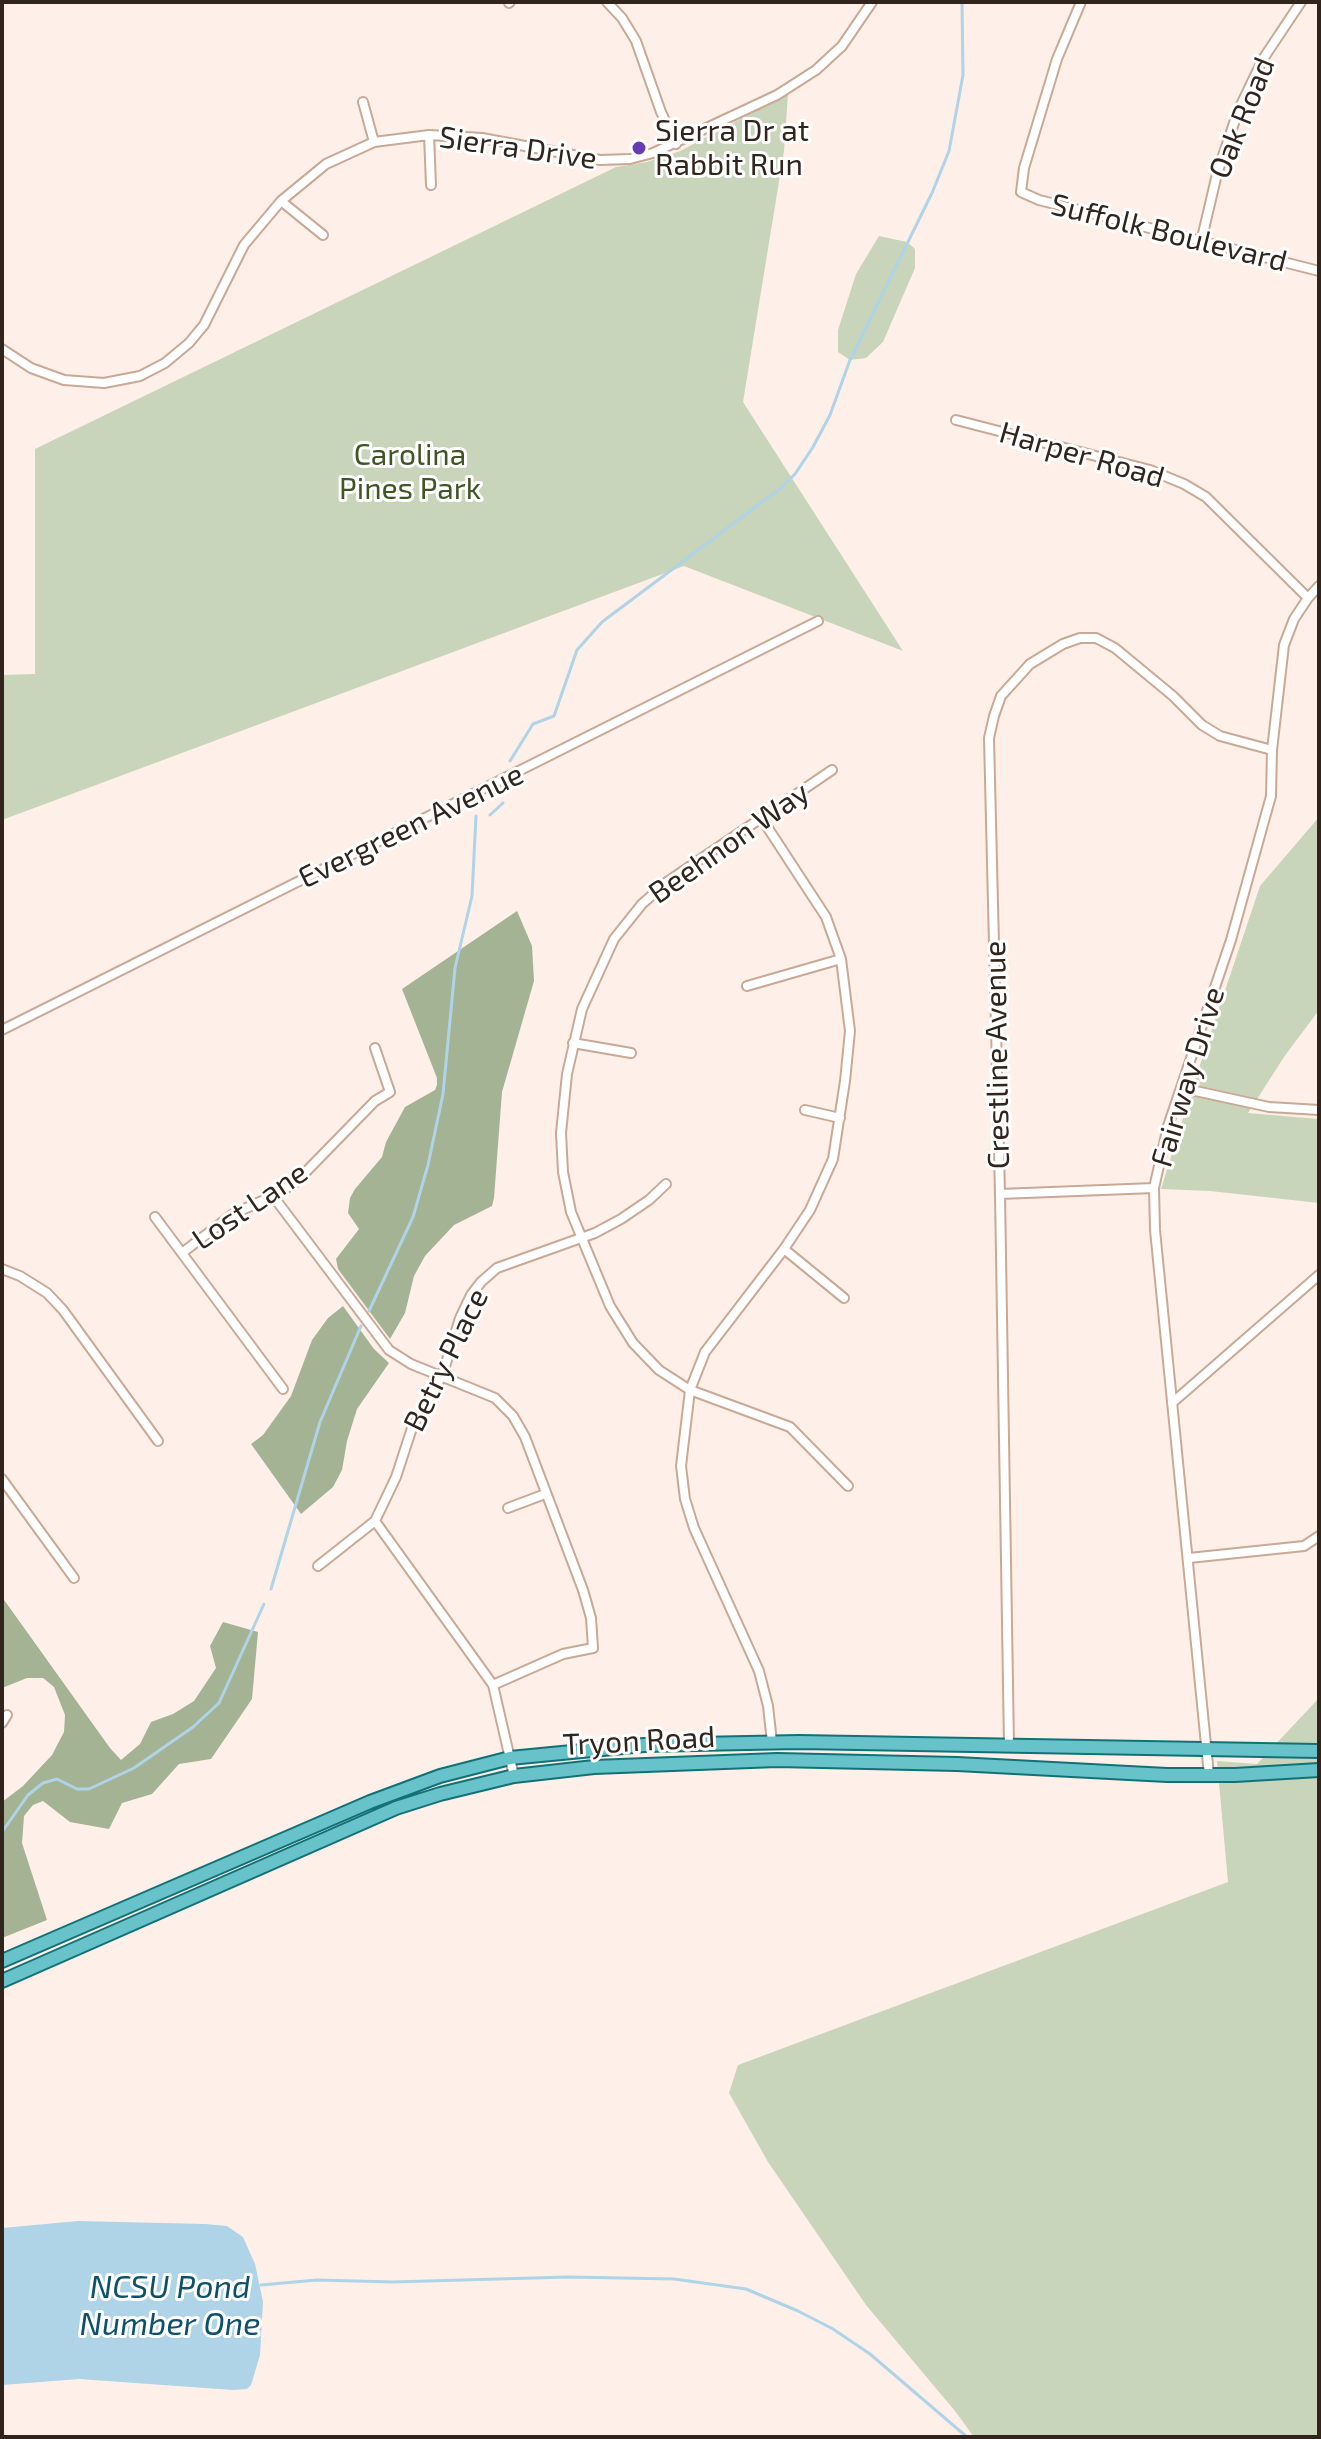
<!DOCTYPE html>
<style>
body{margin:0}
#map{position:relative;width:1321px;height:2439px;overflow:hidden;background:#fef0e8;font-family:"Exo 2",sans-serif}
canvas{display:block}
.frame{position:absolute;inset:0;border:4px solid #30241c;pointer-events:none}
</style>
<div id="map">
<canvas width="1321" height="2439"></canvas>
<div class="frame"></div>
</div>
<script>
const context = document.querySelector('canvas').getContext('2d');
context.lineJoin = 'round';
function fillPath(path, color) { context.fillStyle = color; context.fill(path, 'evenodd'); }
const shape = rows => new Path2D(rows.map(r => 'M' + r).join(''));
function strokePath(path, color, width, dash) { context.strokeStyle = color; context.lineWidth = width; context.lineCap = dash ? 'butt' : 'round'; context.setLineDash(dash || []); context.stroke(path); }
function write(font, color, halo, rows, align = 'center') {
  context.font = font + ' "Exo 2",sans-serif'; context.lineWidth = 6; context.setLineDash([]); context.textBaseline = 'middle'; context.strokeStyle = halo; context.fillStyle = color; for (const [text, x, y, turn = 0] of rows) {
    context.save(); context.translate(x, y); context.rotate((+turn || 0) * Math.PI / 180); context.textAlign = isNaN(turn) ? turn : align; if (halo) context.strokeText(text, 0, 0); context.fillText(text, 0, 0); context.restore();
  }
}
fillPath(shape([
 [788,94,784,151,743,402,903,651,684,566,2,820,2,675,35,674,35,449,616,167,647,162,680,151],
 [879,236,907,242,915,249,915,268,883,342,866,358,850,360,838,352,838,330,856,274],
 [1319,817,1319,1010,1284,1057,1248,1113,1319,1119,1319,1203,1210,1191,1161,1189,1194,1083,1260,886],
 [1319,1698,1319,2437,974,2437,955,2411,866,2305,768,2162,729,2093,738,2065,1228,1882,1217,1761,1257,1764]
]), '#c8d5ba');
fillPath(shape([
 [517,911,532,946,534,981,502,1092,494,1198,492,1206,454,1225,425,1256,414,1276,405,1313,390,1339,338,1269,336,1259,359,1229,348,1213,350,1198,355,1189,382,1157,386,1142,405,1107,435,1090,437,1085,437,1078,402,989],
 [343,1306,374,1349,389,1363,357,1409,347,1441,342,1470,333,1487,301,1514,251,1444,263,1435,291,1396,312,1340,328,1318],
 [2,1597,110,1748,121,1760,140,1744,151,1722,173,1714,194,1701,216,1668,210,1646,223,1622,258,1632,252,1699,211,1759,179,1764,152,1794,122,1803,109,1829,70,1822,43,1801,33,1805,24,1816,22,1843,47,1920,2,1938,2,1802,23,1786,52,1755,64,1732,65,1715,54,1687,43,1678,27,1678,2,1688]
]), '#a4b394');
fillPath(shape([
 [78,2221,205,2224,227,2226,243,2237,255,2264,263,2302,260,2355,251,2385,247,2389,233,2390,79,2379,2,2385,2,2228]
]), '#afd3e7');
strokePath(shape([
 [510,761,533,724,554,716,577,650,602,622,782,487,795,474,813,447,830,415,850,360,932,193,949,151,963,75,962,2],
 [490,815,503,803],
 [369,1311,413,1217,428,1165,443,1094,455,968,472,896,476,816],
 [271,1589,320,1422,361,1326],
 [2,1832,28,1795,43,1783,57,1779,77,1789,89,1789,134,1768,193,1727,219,1703,264,1604],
 [261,2285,317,2280,393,2282,568,2277,674,2279,746,2289,798,2311,833,2329,870,2354,967,2437]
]), '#afd3e7', 3);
const minor = shape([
 [607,2,622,18,636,41,661,112,676,144],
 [1081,2,1057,59,1024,168,1021,192,1039,200,1319,271],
 [509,3,510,2],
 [363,102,374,142],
 [429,135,431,185],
 [281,201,323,235],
 [1201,242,1217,174,1238,111,1263,59,1301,2],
 [2,349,31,368,64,380,104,383,140,376,165,363,189,343,204,325,244,245,281,201,326,164,374,142,429,135,482,138,600,160,630,159,653,153,777,95,816,70,842,46,872,2],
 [956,420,1150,470,1184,484,1206,497,1308,598],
 [832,770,667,882,642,904,614,939,582,1009,567,1074,561,1133,563,1172,571,1212,610,1306,633,1343,659,1370,690,1390,790,1427,848,1486],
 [762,819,826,917,841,959,850,1031,845,1081,833,1159,810,1210,784,1249,705,1352,690,1390,681,1466,685,1499,694,1528,759,1671,768,1706,772,1742],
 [747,986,841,959],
 [2,1030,818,621],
 [573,1043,631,1053],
 [1182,1088,1269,1107,1319,1110],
 [805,1110,840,1118],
 [1000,1194,1154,1188],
 [273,1196,389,1350,411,1364,495,1398,513,1416,525,1437,583,1590,591,1618,593,1648,563,1654,493,1685],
 [155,1217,283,1389],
 [784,1249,844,1298],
 [182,1253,233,1214,273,1196,296,1182,375,1101,390,1092,375,1048],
 [2,1269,20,1276,47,1293,63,1310,158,1441],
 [1172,1403,1319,1275],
 [2,1479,74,1578],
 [508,1508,545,1494],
 [375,1521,493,1685,514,1776],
 [1189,1558,1304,1546,1319,1536],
 [318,1566,375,1521,396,1477,412,1428,442,1376,460,1318,471,1295,481,1282,497,1268,595,1233,621,1219,649,1200,666,1184],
 [2,1723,7,1715],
 [1009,1745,1000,1194,989,738,994,716,1001,696,1030,664,1063,644,1080,638,1096,638,1115,648,1173,696,1202,725,1220,736,1272,750],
 [1209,1775,1155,1230,1154,1188,1168,1126,1231,940,1271,796,1272,750,1284,645,1294,619,1308,598,1319,586]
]);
const primary = shape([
 [2,1961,370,1802,440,1776,510,1758,644,1745,799,1742,1319,1751],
 [2,1981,396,1808,440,1794,514,1776,594,1767,777,1760,957,1764,1167,1775,1235,1775,1319,1770]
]);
strokePath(minor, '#caa896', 12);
strokePath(primary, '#127176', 16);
strokePath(minor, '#fff', 8);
strokePath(primary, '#67c2ca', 12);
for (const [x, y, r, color] of [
 [639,148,8,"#663cb4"]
]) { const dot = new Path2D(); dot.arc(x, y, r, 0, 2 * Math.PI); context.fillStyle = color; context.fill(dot); strokePath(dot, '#fff', 3); }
write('30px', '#30241c', '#fff', [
 ["Oak Road",1242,118,-68],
 ["Sierra Drive",518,148,8],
 ["Suffolk Boulevard",1169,233,14],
 ["Harper Road",1082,455,16],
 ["Evergreen Avenue",411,826,-26],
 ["Beehnon Way",729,843,-35],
 ["Crestline Avenue",997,1055,-91],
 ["Fairway Drive",1188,1077,-73],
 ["Lost Lane",250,1206,-34],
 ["Betry Place",446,1360,-64],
 ["Tryon Road",639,1741,-3]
]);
write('30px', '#30241c', '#fff', [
 ["Sierra Dr at",655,131],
 ["Rabbit Run",655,165]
], 'left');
write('30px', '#405524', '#fff', [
 ["Carolina",410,455],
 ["Pines Park",410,489]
]);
write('italic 32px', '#0d506c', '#fff', [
 ["NCSU Pond",170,2287],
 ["Number One",170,2324]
]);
</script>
